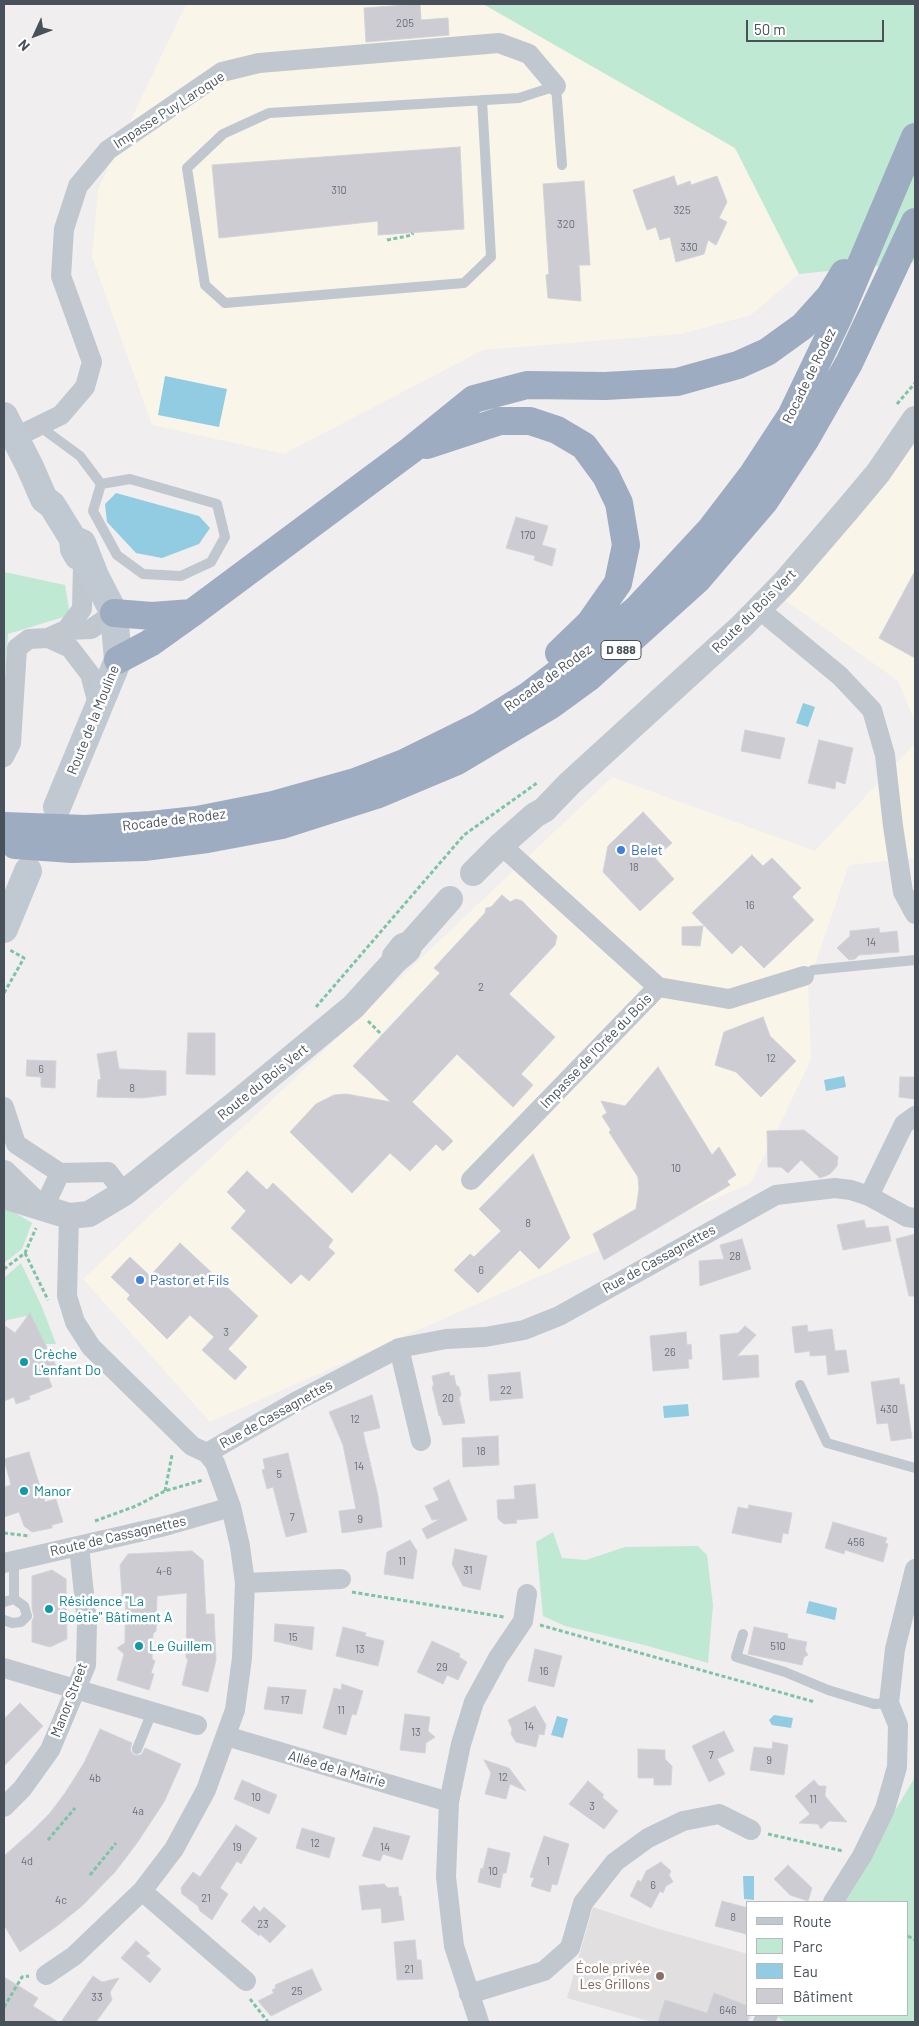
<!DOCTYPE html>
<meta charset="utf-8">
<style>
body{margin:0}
#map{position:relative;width:919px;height:2026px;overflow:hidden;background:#f0eeee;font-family:Barlow,sans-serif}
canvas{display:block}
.frame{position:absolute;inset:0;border:5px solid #485059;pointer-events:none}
.legend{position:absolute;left:746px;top:1901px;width:162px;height:115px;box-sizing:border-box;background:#fff;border:1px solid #b6b9bd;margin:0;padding:6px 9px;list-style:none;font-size:15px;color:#485059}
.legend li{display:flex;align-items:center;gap:10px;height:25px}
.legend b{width:25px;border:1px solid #b6b9bd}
.north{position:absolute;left:10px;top:10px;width:50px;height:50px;-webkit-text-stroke:4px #fff;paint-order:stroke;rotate:227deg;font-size:14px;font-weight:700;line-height:20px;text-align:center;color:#485059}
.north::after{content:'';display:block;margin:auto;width:18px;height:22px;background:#485059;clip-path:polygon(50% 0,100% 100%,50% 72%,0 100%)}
.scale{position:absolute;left:746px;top:20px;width:138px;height:22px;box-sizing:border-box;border:2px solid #485059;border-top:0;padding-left:6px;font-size:15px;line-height:18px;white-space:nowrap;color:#485059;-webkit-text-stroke:4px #fff;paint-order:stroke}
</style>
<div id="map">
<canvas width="919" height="2026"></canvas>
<div class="frame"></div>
<ul class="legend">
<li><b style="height:6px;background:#c0c8d2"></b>Route</li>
<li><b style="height:14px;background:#c0e9d3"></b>Parc</li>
<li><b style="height:14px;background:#92cce2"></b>Eau</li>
<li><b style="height:14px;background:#ccccd2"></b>Bâtiment</li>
</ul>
<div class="north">N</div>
<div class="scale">50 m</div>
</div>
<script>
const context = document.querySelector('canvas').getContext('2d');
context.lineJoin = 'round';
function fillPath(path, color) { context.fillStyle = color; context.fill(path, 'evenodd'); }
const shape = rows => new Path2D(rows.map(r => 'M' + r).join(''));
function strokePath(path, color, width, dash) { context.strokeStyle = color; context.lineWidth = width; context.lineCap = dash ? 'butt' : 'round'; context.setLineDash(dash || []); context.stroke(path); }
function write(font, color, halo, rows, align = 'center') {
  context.font = font + ' Barlow,sans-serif'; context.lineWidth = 5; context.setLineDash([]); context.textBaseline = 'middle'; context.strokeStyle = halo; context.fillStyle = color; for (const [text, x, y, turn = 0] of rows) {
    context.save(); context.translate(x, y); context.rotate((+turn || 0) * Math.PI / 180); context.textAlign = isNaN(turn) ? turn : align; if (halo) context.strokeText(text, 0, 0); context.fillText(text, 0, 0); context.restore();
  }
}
fillPath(shape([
 [186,4,483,4,735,148,799,274,751,315,681,334,483,350,284,454,152,425,92,257,98,189],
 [915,440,915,722,898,681,785,600],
 [915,743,915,858,849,865,808,985,811,1060,751,1183,210,1422,83,1279,612,777,815,851]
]), '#f9f5e8');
fillPath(shape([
 [593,1907,659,1929,748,1954,748,2015,752,2015,748,2022,652,2022,567,1998]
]), '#e1dfdf');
fillPath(shape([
 [483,4,915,4,915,262,799,274,735,148],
 [4,572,65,585,70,615,8,634,4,697],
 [4,1208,14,1212,32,1223,22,1249,4,1263],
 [21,1263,42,1307,56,1344,39,1344,26,1316,7,1320,4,1324,4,1278],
 [553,1532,562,1558,586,1560,625,1547,698,1546,707,1555,713,1605,708,1663,648,1646,565,1626,543,1616,536,1542],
 [915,1777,915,2022,786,2022,774,2015,908,2015,908,1902,841,1902]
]), '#c0e9d3');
fillPath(shape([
 [165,376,227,389,219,427,158,415],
 [116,493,199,516,210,528,199,544,162,558,136,553,107,522,105,504],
 [803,703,815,707,808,727,796,723],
 [844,1076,846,1087,826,1091,824,1080],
 [688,1404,689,1416,664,1418,663,1406],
 [809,1601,837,1608,835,1620,806,1613],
 [774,1715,793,1718,791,1728,772,1725,769,1720],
 [557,1716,568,1719,563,1738,551,1735],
 [743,1876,754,1876,754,1900,744,1899]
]), '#92cce2');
const building = shape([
 [420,4,421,20,448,18,449,35,366,42,364,8,420,4],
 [460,147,464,229,378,235,378,221,219,238,212,165,460,147],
 [674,176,677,186,690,181,691,185,717,176,727,202,719,218,727,222,716,245,708,240,704,254,676,262,670,237,660,240,656,227,647,230,633,190,674,176],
 [584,181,590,265,579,265,581,301,548,298,546,275,549,274,543,184,584,181],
 [516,517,548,526,542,545,556,549,552,566,534,560,535,556,506,548,516,517],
 [915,571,915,658,879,638,915,571],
 [745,730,785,738,780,759,741,751,745,730],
 [819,740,853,748,845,784,836,781,835,789,808,783,819,740],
 [643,812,672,843,655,858,674,879,640,911,603,872,608,846,643,812],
 [752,855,763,866,772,858,801,888,792,897,814,920,764,968,741,945,732,954,692,913,752,855],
 [502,895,510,902,516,899,522,901,557,936,555,945,509,994,555,1037,521,1074,533,1085,513,1107,457,1054,412,1102,453,1141,443,1151,436,1144,410,1171,390,1153,352,1193,290,1132,316,1104,334,1095,346,1094,391,1102,353,1066,440,973,434,968,485,913,486,908,491,907,502,895],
 [703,926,700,946,682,945,682,927,703,926],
 [879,928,880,933,897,931,899,952,859,955,855,959,849,960,837,948,850,936,850,931,879,928],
 [763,1017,770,1036,796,1061,761,1097,736,1072,715,1065,724,1032,763,1017],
 [188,1033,215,1033,215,1075,186,1074,188,1033],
 [116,1051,119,1069,166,1071,166,1095,142,1098,97,1097,98,1080,101,1079,97,1054,116,1051],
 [27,1060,56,1061,55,1088,41,1087,41,1077,26,1076,27,1060],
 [658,1067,712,1155,719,1147,736,1175,727,1181,730,1185,604,1260,593,1234,636,1209,639,1189,638,1177,609,1132,611,1130,602,1116,607,1113,601,1101,625,1106,658,1067],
 [900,1077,915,1077,915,1099,899,1097,900,1077],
 [804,1130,838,1157,837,1166,830,1174,820,1178,801,1160,788,1173,781,1167,768,1167,767,1131,804,1130],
 [533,1154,570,1238,539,1269,520,1250,478,1293,454,1270,470,1254,474,1257,501,1231,479,1209,533,1154],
 [247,1171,267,1190,273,1183,333,1240,328,1247,335,1253,309,1281,301,1274,291,1284,231,1228,246,1211,227,1192,247,1171],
 [864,1220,866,1228,888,1226,891,1241,843,1250,837,1225,864,1220],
 [915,1234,915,1296,909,1296,896,1239,915,1234],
 [742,1239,751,1269,700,1286,699,1261,724,1259,720,1245,742,1239],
 [180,1243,258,1316,228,1349,247,1367,235,1380,202,1350,214,1337,190,1315,167,1339,127,1299,130,1295,111,1277,130,1257,150,1276,180,1243],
 [30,1313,59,1372,48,1376,52,1387,29,1396,30,1399,16,1404,14,1397,4,1401,4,1325,15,1333,30,1313],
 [807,1325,808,1332,832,1329,835,1351,846,1350,849,1372,828,1375,826,1355,810,1356,810,1351,795,1353,792,1327,807,1325],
 [745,1326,756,1335,737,1356,758,1355,759,1377,723,1380,720,1335,738,1333,745,1326],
 [686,1332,687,1345,691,1344,692,1359,688,1359,689,1368,653,1371,650,1336,686,1332],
 [449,1372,450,1376,454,1375,456,1385,459,1387,461,1395,459,1398,465,1423,443,1425,440,1415,439,1416,432,1386,434,1386,432,1376,449,1372],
 [520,1372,523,1398,490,1401,488,1375,520,1372],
 [899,1378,900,1385,904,1384,912,1438,891,1441,888,1423,877,1424,871,1382,899,1378],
 [372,1395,380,1428,363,1432,378,1496,382,1527,342,1533,339,1511,356,1509,343,1445,329,1412,372,1395],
 [498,1436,499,1465,463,1467,462,1438,498,1436],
 [29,1452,45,1502,56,1499,63,1522,52,1525,52,1528,32,1532,24,1526,19,1512,4,1517,4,1487,11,1485,4,1459,29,1452],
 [288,1453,307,1532,286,1537,273,1487,267,1489,262,1470,265,1469,263,1459,288,1453],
 [449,1480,467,1520,427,1539,422,1529,440,1519,432,1520,425,1506,439,1500,433,1488,449,1480],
 [535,1484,538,1518,516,1520,517,1523,504,1524,498,1519,497,1500,515,1499,514,1486,535,1484],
 [749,1505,792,1513,788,1534,783,1533,781,1543,732,1533,738,1507,748,1509,749,1505],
 [833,1522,887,1538,885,1543,888,1544,883,1562,845,1550,844,1554,825,1548,833,1522],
 [410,1540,417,1551,413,1579,384,1574,387,1552,410,1540],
 [455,1549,487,1556,480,1590,463,1586,452,1564,455,1549],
 [192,1551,203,1560,206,1614,214,1614,216,1660,208,1692,182,1685,188,1659,186,1658,187,1593,157,1596,156,1631,153,1634,152,1659,155,1661,151,1673,154,1674,149,1690,117,1680,124,1654,117,1648,125,1643,125,1634,126,1596,122,1596,120,1565,128,1554,192,1551],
 [52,1570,66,1579,67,1639,50,1647,32,1642,32,1621,34,1617,32,1608,32,1576,52,1570],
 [275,1624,314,1627,312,1650,274,1641,275,1624],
 [343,1627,366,1633,365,1636,384,1641,378,1666,336,1656,343,1627],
 [754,1627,788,1634,787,1638,807,1642,805,1650,808,1655,804,1657,802,1665,748,1654,754,1627],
 [432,1641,460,1654,459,1657,467,1662,458,1680,447,1675,443,1684,417,1672,432,1641],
 [535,1649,562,1656,554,1687,528,1681,535,1649],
 [342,1684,363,1691,356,1715,352,1714,346,1735,323,1728,334,1688,341,1690,342,1684],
 [268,1687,306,1690,302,1714,264,1709,268,1687],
 [20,1703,43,1726,4,1766,4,1719,20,1703],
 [535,1706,546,1725,544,1735,539,1734,536,1747,516,1742,511,1734,512,1729,508,1720,535,1706],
 [405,1714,430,1717,428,1731,435,1737,426,1743,425,1753,400,1750,405,1714],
 [100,1729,132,1743,130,1750,134,1755,141,1755,145,1748,181,1764,164,1802,137,1843,115,1872,82,1906,57,1926,20,1952,4,1925,4,1856,31,1832,50,1813,65,1793,84,1763,100,1729],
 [724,1731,734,1751,717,1759,725,1774,709,1782,692,1746,724,1731],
 [773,1742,788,1745,784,1775,750,1770,754,1747,772,1749,773,1742],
 [638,1749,665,1750,665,1759,672,1766,671,1785,654,1785,654,1778,638,1778,638,1749],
 [484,1760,509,1768,526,1791,510,1784,506,1799,485,1794,491,1773,484,1760],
 [242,1780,277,1795,269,1814,234,1799,242,1780],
 [814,1780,819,1786,826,1786,825,1796,847,1822,829,1821,821,1829,818,1824,799,1823,810,1814,795,1796,814,1780],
 [588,1781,604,1795,602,1797,618,1811,604,1829,569,1804,588,1781],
 [236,1825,257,1838,241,1864,237,1861,220,1888,228,1894,212,1920,200,1911,198,1906,182,1894,181,1888,193,1872,200,1877,236,1825],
 [374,1827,410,1836,402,1860,383,1854,380,1861,362,1856,374,1827],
 [302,1828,335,1838,329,1858,296,1848,302,1828],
 [544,1836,569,1844,557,1885,552,1884,550,1892,531,1886,534,1878,530,1877,544,1836],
 [488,1848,510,1853,506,1873,503,1873,500,1888,478,1882,481,1868,483,1869,488,1848],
 [661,1862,671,1871,669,1875,673,1882,666,1886,663,1893,660,1891,651,1908,630,1896,638,1880,641,1882,646,1871,661,1862],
 [788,1865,812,1888,808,1901,790,1895,774,1879,788,1865],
 [384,1884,388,1888,398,1887,399,1896,401,1896,404,1920,382,1923,381,1908,362,1910,359,1886,384,1884],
 [722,1901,748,1908,746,1934,715,1926,722,1901],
 [254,1906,260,1912,264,1907,286,1926,270,1943,260,1934,259,1936,241,1921,254,1906],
 [415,1940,417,1960,421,1960,423,1979,397,1980,394,1942,415,1940],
 [136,1941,150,1953,146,1956,161,1969,150,1983,121,1958,136,1941],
 [312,1969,322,1990,271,2016,258,2001,274,1993,272,1990,276,1988,275,1985,312,1969],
 [93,1976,102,1982,119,1978,110,1992,112,2000,96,2022,61,2022,93,1976],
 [4,1977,38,1998,33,2006,58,2022,4,2022,4,1977],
 [714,1993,748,2006,748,2022,658,2022,665,2000,707,2013,714,1993]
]);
fillPath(building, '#ccccd2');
strokePath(building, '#d2d4d8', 1);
strokePath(shape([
 [387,240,412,235,413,233],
 [897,404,915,383],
 [4,993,24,958,10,950],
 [316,1007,464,835,537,783],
 [368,1021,382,1035],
 [25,1253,48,1300],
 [4,1269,25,1253,36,1228],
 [165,1491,172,1455,171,1453],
 [95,1521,136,1506,165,1491,203,1480],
 [4,1533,30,1536],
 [352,1592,504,1617],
 [540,1625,815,1702],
 [768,1834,843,1851],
 [48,1840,75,1808],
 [90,1875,116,1843],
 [908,1936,915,1940],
 [250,1999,268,2022],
 [4,2007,22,1977,29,1976]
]), '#7cc4a5', 3, [4, 2.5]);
strokePath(shape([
 [482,100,491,257,464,283,225,303,205,285,187,168,223,134,269,113,519,98,556,86,562,165],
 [39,426,80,456,101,484,130,479,217,504,225,537,211,562,181,576,143,574,117,555,93,511,101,484],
 [804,976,813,970,915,960],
 [800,1385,827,1443,915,1468],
 [4,1602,14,1599,14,1560],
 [4,1620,12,1623,21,1622,27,1616,24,1606,14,1599],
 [743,1634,736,1657,785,1672,828,1690,874,1704,889,1703],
 [137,1749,152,1712]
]), '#c0c7ce', 10);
strokePath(shape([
 [16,437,61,415,85,387,92,362,61,276,64,229,78,186,108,150,222,72,259,63,499,43,529,54,556,86],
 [83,565,82,609,66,630,48,638,70,648,90,674,99,707],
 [759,609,840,676,872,710,885,755,893,826,903,892,915,914],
 [66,630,91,629,114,613],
 [4,757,11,743,17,648,29,639,48,638],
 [658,987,729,999,804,976],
 [4,1107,16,1144,60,1173,108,1172,124,1193],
 [471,1180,658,987,501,845],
 [869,1196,904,1124,915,1116],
 [43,1209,60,1173],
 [399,1348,421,1441],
 [207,1453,299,1400,399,1348,446,1339,485,1337,524,1330,559,1316,776,1195,835,1188,851,1190,869,1196,907,1217,915,1218],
 [4,1563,165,1526,231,1507],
 [245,1583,341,1579],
 [4,1668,197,1725],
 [226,1736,449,1802],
 [4,1807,22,1789,50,1750,86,1665,87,1623,79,1546],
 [142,1891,246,1981],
 [833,1902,862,1856,885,1809,897,1767,898,1725,889,1703,895,1649,915,1569],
 [46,1975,74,1956,142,1891,174,1849,206,1790,235,1710,242,1658,245,1583,240,1546,231,1507,215,1463,207,1453,192,1446,91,1347,75,1322,67,1296,69,1216],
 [469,1994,544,1971,570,1948,583,1903,615,1862,648,1838,683,1821,719,1814,751,1830],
 [479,2022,454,1946,446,1877,449,1802,461,1744,474,1702,498,1658,523,1621,527,1594],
 [763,2022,768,2015]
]), '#c0c7ce', 20);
strokePath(shape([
 [473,873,501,845,535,815,544,810,570,783,742,626,785,582,847,510,878,473,915,419],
 [410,944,403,946,395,956,394,962,408,950,410,944,450,899],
 [4,1173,34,1202],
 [4,1196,69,1216,89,1214,124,1193,238,1102,353,1007,394,962]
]), '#c0c7ce', 26);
strokePath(shape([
 [4,416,30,467,44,499,52,505,73,539,74,549,78,556],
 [57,807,118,660,114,613,95,576,82,543,73,539],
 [4,929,28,871]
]), '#c0c8d2', 28);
strokePath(shape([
 [427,445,500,421,530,421,557,430,584,446,606,476,619,503,626,545,618,583,590,623,559,653],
 [114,613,152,616,192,613],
 [118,660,150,643,192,613,411,450,474,399,527,385,605,386,677,382,738,365,767,352,803,326,830,296,844,273],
 [4,826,85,829,151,825,197,820,273,805,355,782,404,763,481,725,528,696,582,655,637,609,711,529,753,474,791,416,838,318,915,137],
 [15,845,72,849,144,847,207,839,282,825,376,795,457,761,551,705,588,678,698,579,764,502,805,440,849,363,915,222]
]), '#9dacc0', 28);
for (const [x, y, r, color] of [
 [621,850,5,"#3f7fe0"],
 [140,1280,5,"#3f7fe0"],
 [24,1362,5,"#0f9aa8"],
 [24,1491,5,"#0f9aa8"],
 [49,1609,5,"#0f9aa8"],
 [139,1646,5,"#0f9aa8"],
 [660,1976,5,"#8d6e63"]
]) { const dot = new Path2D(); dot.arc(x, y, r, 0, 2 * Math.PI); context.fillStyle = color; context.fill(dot); strokePath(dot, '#fff', 2); }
write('11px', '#696f77', null, [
 ["205",405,23],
 ["310",339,190],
 ["325",682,210],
 ["320",566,224],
 ["330",689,247],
 ["170",528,535],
 ["18",634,867],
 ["16",750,905],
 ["14",871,942],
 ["2",481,987],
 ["12",771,1058],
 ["6",41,1069],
 ["8",132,1088],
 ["10",676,1168],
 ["8",528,1223],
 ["28",735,1256],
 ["6",481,1270],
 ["3",226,1332],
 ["26",670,1352],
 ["22",506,1390],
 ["20",448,1398],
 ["430",889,1409],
 ["12",355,1419],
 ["18",481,1451],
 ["14",359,1466],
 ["5",279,1474],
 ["7",292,1517],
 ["9",360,1519],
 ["456",856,1542],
 ["11",402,1561],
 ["31",468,1570],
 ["4-6",164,1571],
 ["15",293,1637],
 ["510",778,1646],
 ["13",360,1649],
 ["29",442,1667],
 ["16",544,1671],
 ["17",285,1700],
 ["11",341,1710],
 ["14",529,1726],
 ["13",416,1732],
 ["7",711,1755],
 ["9",769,1760],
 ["12",503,1777],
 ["4b",95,1778],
 ["10",256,1797],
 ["11",813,1799],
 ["3",592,1806],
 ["4a",138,1811],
 ["12",315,1843],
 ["19",237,1847],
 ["14",385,1847],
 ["4d",27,1861],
 ["1",548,1861],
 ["10",493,1871],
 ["6",653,1885],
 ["21",206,1898],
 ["4c",61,1900],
 ["8",733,1917],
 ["23",263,1924],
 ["21",409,1969],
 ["25",297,1991],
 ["33",97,1997],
 ["646",728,2010]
]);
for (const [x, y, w] of [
 [621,650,40]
]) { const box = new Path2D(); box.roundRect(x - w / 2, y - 9.5, w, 19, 4); context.fillStyle = '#fff'; context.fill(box); strokePath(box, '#485059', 1); }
write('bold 12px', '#485059', null, [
 ["D 888",621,650]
]);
write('14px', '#485059', '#fff', [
 ["Impasse Puy Laroque",169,110,-33],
 ["Rocade de Rodez",809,376,-64],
 ["Route du Bois Vert",754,611,-45],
 ["Rocade de Rodez",548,678,-36],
 ["Route de la Mouline",93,720,-68],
 ["Rocade de Rodez",174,820,-7],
 ["Impasse de l'Orée du Bois",596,1051,-46],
 ["Route du Bois Vert",263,1082,-39],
 ["Rue de Cassagnettes",659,1259,-29],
 ["Rue de Cassagnettes",276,1414,-29],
 ["Route de Cassagnettes",118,1536,-13],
 ["Manor Street",69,1700,-69],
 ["Allée de la Mairie",337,1769,16]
]);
write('14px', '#366cbe', '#fff', [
 ["Belet",631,850],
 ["Pastor et Fils",150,1280]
], 'left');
write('14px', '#0d838f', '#fff', [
 ["Crèche",34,1354],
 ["L'enfant Do",34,1370],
 ["Manor",34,1491],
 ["Résidence \"La",59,1601],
 ["Boétie\" Bâtiment A",59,1617],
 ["Le Guillem",149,1646]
], 'left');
write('14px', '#785e54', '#fff', [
 ["École privée",650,1968],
 ["Les Grillons",650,1984]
], 'right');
</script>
